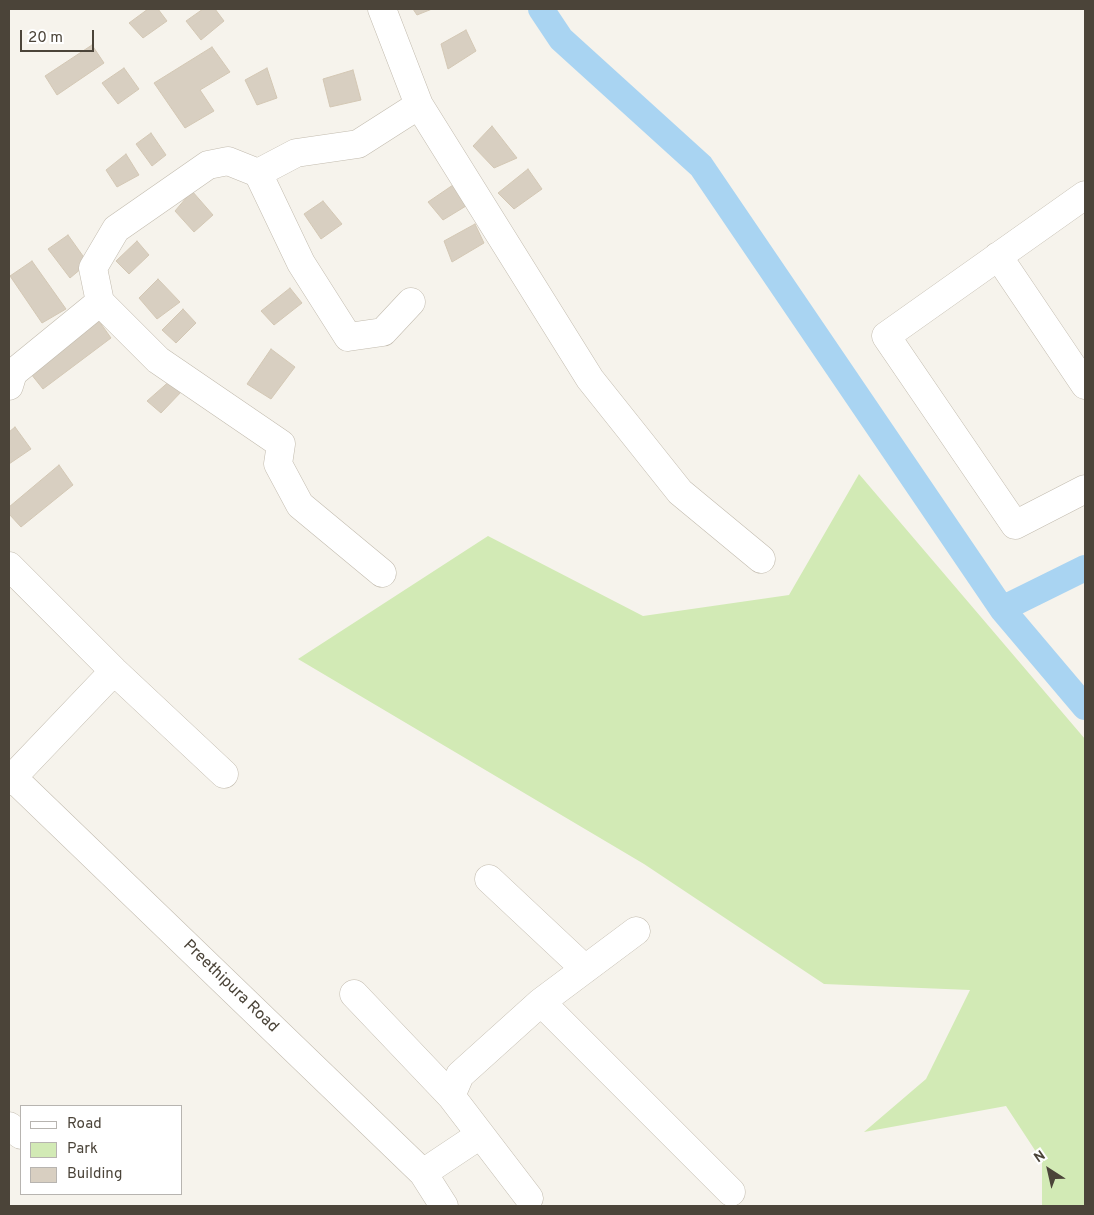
<!DOCTYPE html>
<style>
body{margin:0}
#map{position:relative;width:1094px;height:1215px;overflow:hidden;background:#f6f3ec;font-family:Overpass,sans-serif}
canvas{display:block}
.frame{position:absolute;inset:0;border:10px solid #4b4439;pointer-events:none}
.legend{position:absolute;left:20px;top:1105px;width:162px;height:90px;box-sizing:border-box;background:#fff;border:1px solid #b7b4b0;margin:0;padding:6px 9px;list-style:none;font-size:15px;color:#4b4439}
.legend li{display:flex;align-items:center;gap:10px;height:25px}
.legend b{width:25px;border:1px solid #b7b4b0}
.north{position:absolute;left:1024px;top:1145px;width:50px;height:50px;-webkit-text-stroke:4px #fff;paint-order:stroke;rotate:325deg;font-size:14px;font-weight:700;line-height:20px;text-align:center;color:#4b4439}
.north::after{content:'';display:block;margin:auto;width:18px;height:22px;background:#4b4439;clip-path:polygon(50% 0,100% 100%,50% 72%,0 100%)}
.scale{position:absolute;left:20px;top:30px;width:74px;height:22px;box-sizing:border-box;border:2px solid #4b4439;border-top:0;padding-left:6px;font-size:15px;line-height:18px;white-space:nowrap;color:#4b4439;-webkit-text-stroke:4px #fff;paint-order:stroke}
</style>
<div id="map">
<canvas width="1094" height="1215"></canvas>
<div class="frame"></div>
<ul class="legend">
<li><b style="height:6px;background:#fff"></b>Road</li>
<li><b style="height:14px;background:#d2eab5"></b>Park</li>
<li><b style="height:14px;background:#d8cfc1"></b>Building</li>
</ul>
<div class="north">N</div>
<div class="scale">20 m</div>
</div>
<script>
const context = document.querySelector('canvas').getContext('2d');
context.lineJoin = 'round';
function fillPath(path, color) { context.fillStyle = color; context.fill(path, 'evenodd'); }
const shape = rows => new Path2D(rows.map(r => 'M' + r).join(''));
function strokePath(path, color, width, dash) { context.strokeStyle = color; context.lineWidth = width; context.lineCap = dash ? 'butt' : 'round'; context.setLineDash(dash || []); context.stroke(path); }
function write(font, color, halo, rows, align = 'center') {
  context.font = font + ' Overpass,sans-serif'; context.lineWidth = 4.5; context.setLineDash([]); context.textBaseline = 'middle'; context.strokeStyle = halo; context.fillStyle = color; for (const [text, x, y, turn = 0] of rows) {
    context.save(); context.translate(x, y); context.rotate((+turn || 0) * Math.PI / 180); context.textAlign = isNaN(turn) ? turn : align; if (halo) context.strokeText(text, 0, 0); context.fillText(text, 0, 0); context.restore();
  }
}
fillPath(shape([
 [859,474,1085,739,1085,1206,1042,1206,1042,1161,1006,1106,864,1132,926,1079,970,990,824,984,644,864,298,659,488,536,643,616,789,595]
]), '#d2eab5');
strokePath(shape([
 [541,9,561,39,701,166,1002,609,1085,707],
 [1002,609,1085,568]
]), '#a9d4f2', 26);
const building = shape([
 [148,9,158,9,167,21,143,38,129,23,148,9],
 [203,9,215,9,224,21,201,40,186,21,203,9],
 [413,9,432,9,417,15,413,9],
 [466,30,476,51,448,69,441,44,466,30],
 [92,45,104,63,57,95,45,76,92,45],
 [212,47,230,72,200,90,214,111,185,128,154,83,212,47],
 [124,68,139,89,118,104,102,83,124,68],
 [267,68,277,98,257,105,245,80,267,68],
 [353,70,361,100,330,107,323,79,353,70],
 [492,126,517,158,494,168,473,146,492,126],
 [151,133,166,155,152,166,136,144,151,133],
 [126,154,139,175,117,187,106,170,126,154],
 [528,169,542,189,514,209,498,193,528,169],
 [453,185,466,206,443,220,428,202,453,185],
 [192,191,213,215,194,232,175,211,192,191],
 [323,201,342,224,321,239,304,214,323,201],
 [475,224,484,243,452,262,444,241,475,224],
 [68,235,88,263,70,278,48,249,68,235],
 [137,241,149,255,129,274,116,261,137,241],
 [32,261,66,309,42,323,10,276,32,261],
 [158,279,180,302,157,319,139,298,158,279],
 [290,288,302,303,274,325,261,311,290,288],
 [183,309,196,323,176,343,162,330,183,309],
 [99,321,111,338,43,389,31,374,99,321],
 [271,349,295,367,271,399,247,384,271,349],
 [172,379,183,390,161,413,147,401,172,379],
 [15,427,31,449,9,464,9,432,15,427],
 [59,465,73,485,21,527,9,514,9,507,59,465]
]);
fillPath(building, '#d8cfc1');
strokePath(building, '#d3c7b4', 1);
const minor = shape([
 [382,9,419,105,590,379,680,492,761,559],
 [258,173,301,263,348,337,383,332,411,302],
 [1085,195,886,336,1015,525,1085,489],
 [998,256,1085,385],
 [9,386,13,373,100,302],
 [9,566,114,671,224,774],
 [382,573,300,505,278,464,281,444,158,360,100,302,93,268,116,229,208,165,228,161,258,173,296,153,358,144,419,105],
 [9,774,423,1173,444,1206],
 [9,781,114,671],
 [489,879,585,969],
 [354,994,451,1096,529,1198],
 [541,1002,731,1192],
 [451,1096,460,1075,541,1002,636,931],
 [9,1126,21,1135],
 [423,1173,480,1135]
]);
strokePath(minor, '#c2bbae', 29);
strokePath(minor, '#fff', 28);
write('16px', '#4b4439', '#fff', [
 ["Preethipura Road",230,987,44]
]);
</script>
